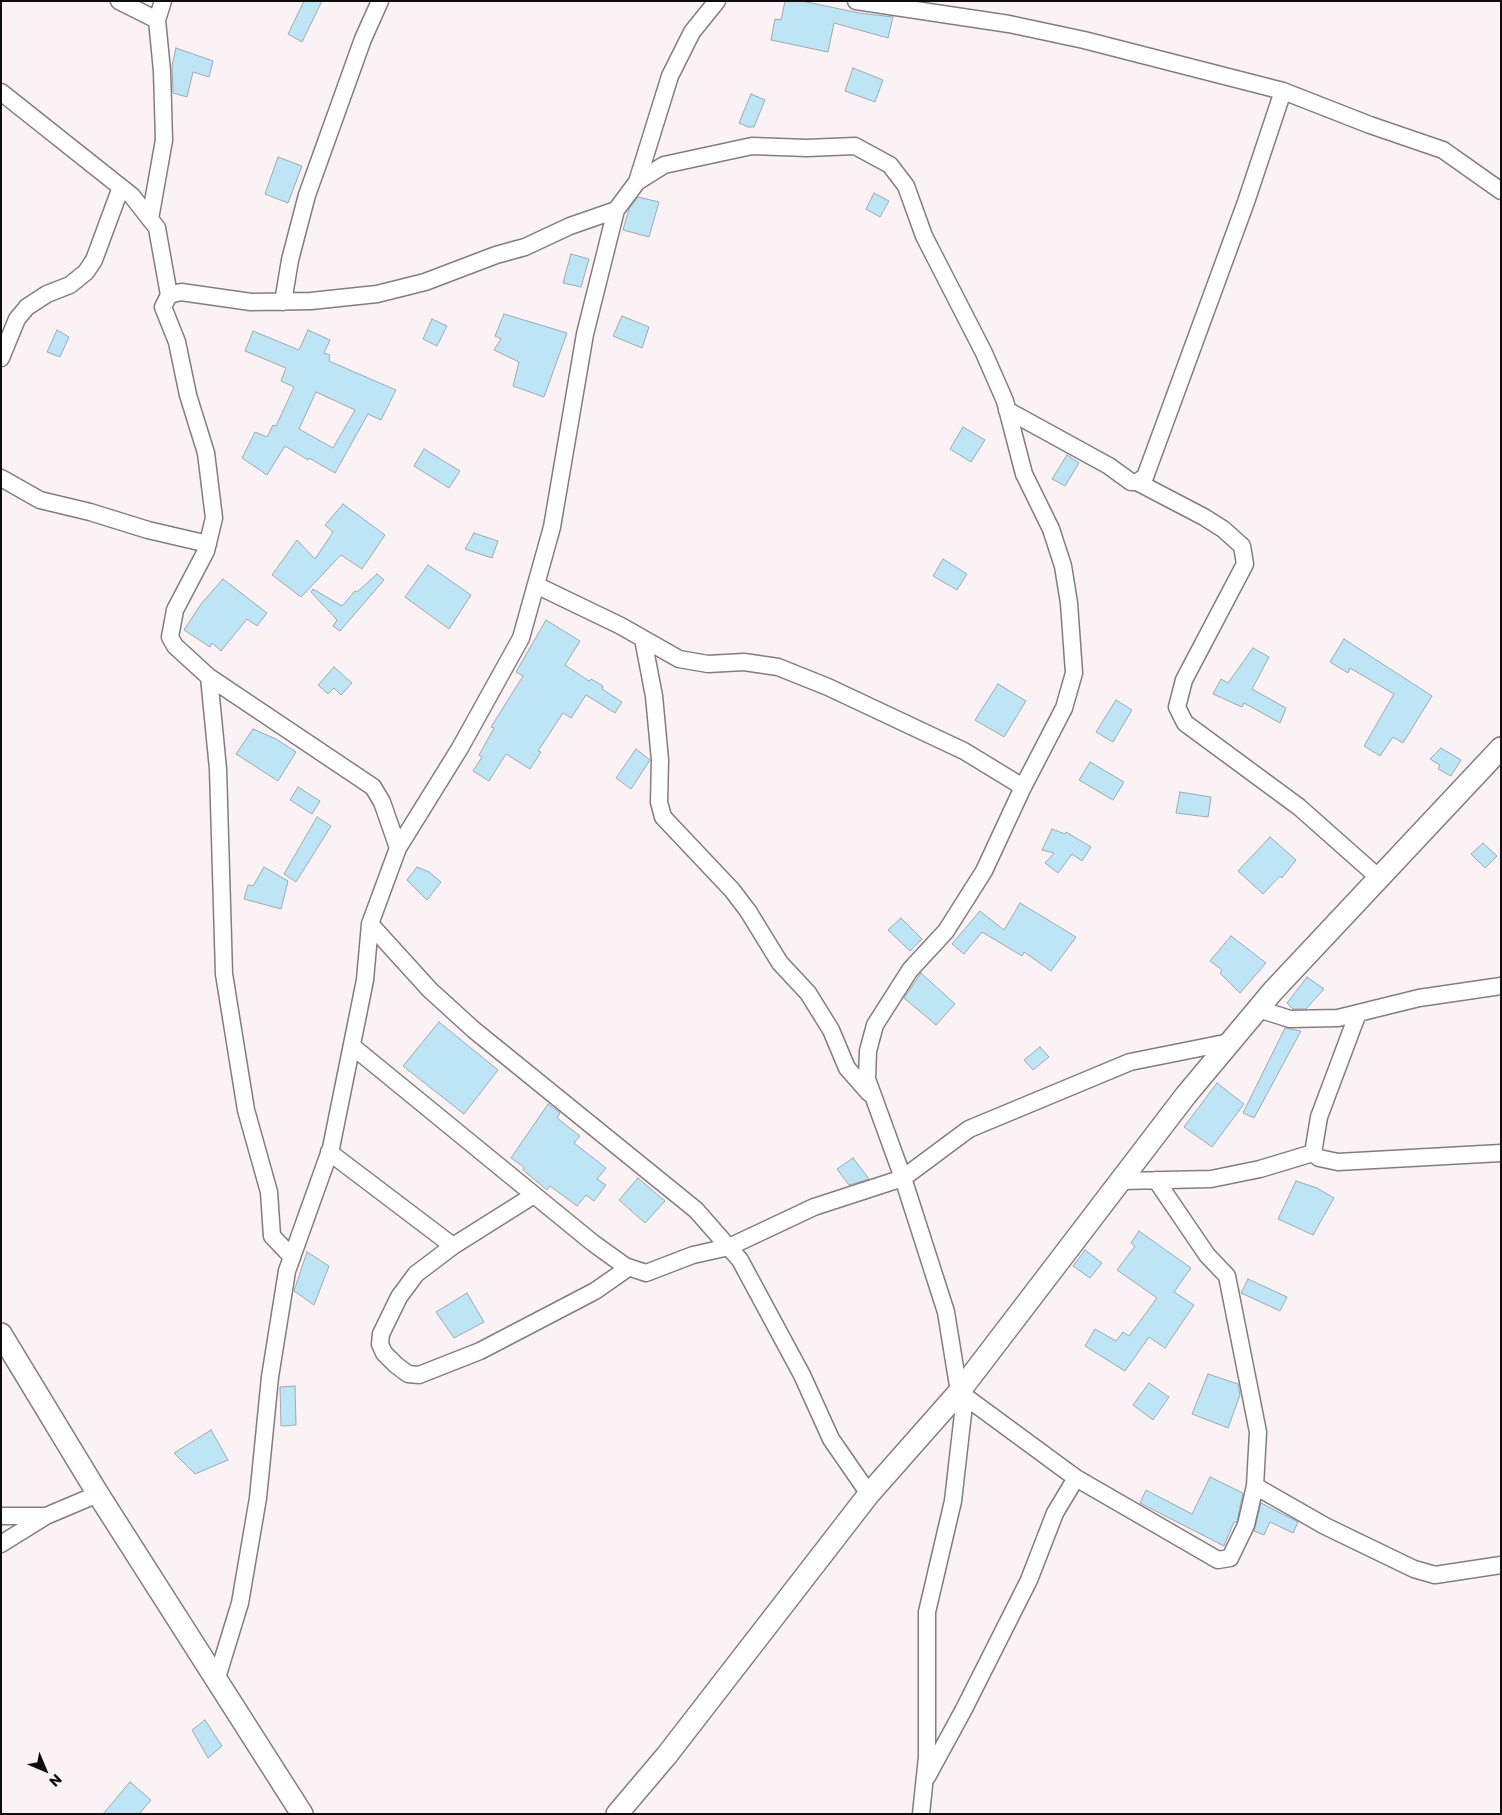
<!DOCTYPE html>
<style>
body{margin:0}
#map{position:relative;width:1502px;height:1815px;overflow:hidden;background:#fbf2f6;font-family:Poppins,sans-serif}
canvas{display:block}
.frame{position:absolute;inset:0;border:2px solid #0f0c0e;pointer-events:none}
.north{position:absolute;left:20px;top:1745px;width:50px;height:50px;-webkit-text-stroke:4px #fbf2f6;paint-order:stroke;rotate:135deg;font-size:14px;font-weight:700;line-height:20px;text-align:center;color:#0f0c0e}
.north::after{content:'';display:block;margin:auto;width:18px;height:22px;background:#0f0c0e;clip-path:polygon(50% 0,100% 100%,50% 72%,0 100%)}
</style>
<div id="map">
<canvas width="1502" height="1815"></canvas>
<div class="frame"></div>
<div class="north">N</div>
</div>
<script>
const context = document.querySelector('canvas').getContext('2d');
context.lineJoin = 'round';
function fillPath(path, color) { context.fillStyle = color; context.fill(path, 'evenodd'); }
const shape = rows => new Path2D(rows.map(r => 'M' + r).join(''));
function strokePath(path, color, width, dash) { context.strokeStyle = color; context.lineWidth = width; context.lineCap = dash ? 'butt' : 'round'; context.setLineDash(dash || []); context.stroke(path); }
const building = shape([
 [304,1,322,1,302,42,288,34,304,1],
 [785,1,802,1,859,13,893,17,888,38,834,23,828,52,771,40,775,19,781,20,785,1],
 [176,48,213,61,209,77,193,72,187,97,173,93,172,66,176,48],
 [853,68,883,80,875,102,845,91,853,68],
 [751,94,765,100,754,127,748,127,739,123,751,94],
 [278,157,302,166,288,203,265,194,278,157],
 [874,193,889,201,880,217,866,209,874,193],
 [638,197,659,202,649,237,623,230,629,209,638,197],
 [571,254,589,259,581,287,563,283,571,254],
 [504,314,567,333,544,397,513,386,519,362,494,350,501,339,495,336,504,314],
 [622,316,649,327,642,348,613,336,622,316],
 [432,319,447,326,437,346,423,339,432,319],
 [57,330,69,337,60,357,47,352,57,330],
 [308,330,330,340,324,353,330,355,329,361,396,390,381,420,368,414,335,473,309,458,308,460,285,446,267,475,242,458,255,432,267,437,273,425,276,426,294,387,281,381,286,368,245,351,253,331,299,350,308,330],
 [316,392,355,410,333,448,299,429,316,392],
 [963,427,985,440,971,462,950,449,963,427],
 [424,449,460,471,449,488,414,466,424,449],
 [1067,455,1079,463,1065,486,1052,479,1067,455],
 [343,504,385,535,362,569,341,555,301,597,272,575,297,540,315,559,333,532,325,525,343,504],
 [474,533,498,541,492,558,465,549,474,533],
 [943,559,967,574,957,590,933,576,943,559],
 [428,565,471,595,449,629,405,597,428,565],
 [377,574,384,580,340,631,333,626,337,620,311,592,313,589,342,606,355,591,357,592,377,574],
 [223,579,267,613,257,626,247,619,221,651,212,643,210,647,184,630,201,604,223,579],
 [546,620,580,641,565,665,589,681,591,679,603,686,602,689,622,702,615,713,586,695,571,718,563,713,538,751,541,752,530,769,506,754,489,781,473,771,482,757,479,755,494,728,491,727,523,676,516,672,546,620],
 [1344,639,1432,696,1403,743,1393,737,1380,756,1364,746,1394,694,1350,668,1348,673,1330,662,1344,639],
 [1253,648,1269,657,1252,689,1286,708,1280,723,1244,703,1242,707,1213,694,1221,679,1228,683,1253,648],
 [334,667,352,683,341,695,334,688,328,694,318,685,334,667],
 [998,684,1026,701,1004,737,975,720,998,684],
 [1116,700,1132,710,1113,742,1096,732,1116,700],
 [253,729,276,739,296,752,278,781,236,754,253,729],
 [1441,748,1461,760,1451,776,1438,769,1440,765,1430,759,1441,748],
 [636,749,650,760,631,789,616,778,636,749],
 [1090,762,1124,782,1113,800,1079,780,1090,762],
 [298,787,320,801,312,814,290,800,298,787],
 [1180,792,1211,797,1208,817,1176,813,1180,792],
 [317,817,331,826,296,882,284,874,317,817],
 [1052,829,1065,834,1066,832,1091,847,1082,861,1072,854,1058,873,1045,863,1054,853,1042,850,1052,829],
 [1270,837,1296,860,1282,878,1280,876,1263,894,1238,871,1270,837],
 [1483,843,1497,856,1485,868,1471,854,1483,843],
 [264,867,288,881,281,909,244,899,248,885,253,886,264,867],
 [417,867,429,872,441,882,427,900,407,880,417,867],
 [1020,903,1076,937,1051,971,1024,952,1022,956,982,932,964,954,952,944,980,911,1004,930,1020,903],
 [901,918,922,939,910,951,888,930,901,918],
 [1231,936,1266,963,1240,993,1220,973,1222,970,1210,961,1231,936],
 [921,973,955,1004,936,1025,904,998,921,973],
 [1307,977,1324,989,1306,1009,1293,1009,1287,1003,1307,977],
 [439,1022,498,1070,464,1114,403,1066,439,1022],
 [1285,1028,1301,1031,1254,1118,1243,1113,1285,1028],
 [1040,1047,1049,1057,1033,1070,1024,1060,1040,1047],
 [1217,1083,1244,1104,1212,1147,1184,1127,1217,1083],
 [548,1104,560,1113,557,1118,580,1136,574,1143,606,1168,597,1179,606,1185,594,1201,586,1195,577,1206,550,1186,547,1190,523,1170,524,1167,511,1158,548,1104],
 [853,1158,869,1179,849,1185,837,1169,853,1158],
 [638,1178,665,1201,645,1223,619,1200,638,1178],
 [1296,1181,1317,1188,1334,1198,1313,1235,1278,1219,1296,1181],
 [1139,1231,1191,1268,1174,1292,1194,1305,1165,1348,1149,1337,1125,1371,1085,1346,1095,1329,1116,1341,1123,1332,1129,1336,1157,1298,1117,1270,1135,1246,1131,1243,1139,1231],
 [1085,1250,1102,1263,1090,1278,1073,1266,1085,1250],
 [307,1252,329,1266,314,1305,294,1291,307,1252],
 [1248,1279,1287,1297,1280,1311,1241,1293,1248,1279],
 [467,1293,484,1322,454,1338,436,1312,467,1293],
 [1208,1374,1238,1384,1240,1395,1228,1428,1192,1414,1208,1374],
 [1149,1383,1169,1397,1153,1420,1133,1405,1149,1383],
 [295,1386,296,1425,281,1426,280,1387,295,1386],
 [211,1430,228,1460,195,1474,174,1453,211,1430],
 [1210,1477,1243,1493,1237,1522,1234,1522,1224,1546,1140,1503,1146,1490,1192,1514,1210,1477],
 [1261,1503,1298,1522,1293,1533,1270,1522,1264,1535,1254,1531,1261,1503],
 [205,1720,222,1746,208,1758,192,1730,205,1720],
 [130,1782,151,1800,139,1814,103,1814,130,1782]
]);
fillPath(building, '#bde5f6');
strokePath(building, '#a0a9ad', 1);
const minor = shape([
 [119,1,157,20],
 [856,1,1009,24,1084,40,1283,91,1370,125,1443,150,1501,191],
 [1,92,132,196,157,228,169,295],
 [637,182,664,165,752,146,807,148,855,146,890,165,906,186,924,236,984,353,1005,401,1024,474,1051,529,1063,566,1069,603,1074,673,1064,708,1023,787,984,871,946,931,910,970,875,1025,868,1051,867,1079,903,1178,946,1312,959,1392,1076,1478,1218,1560,1230,1558,1246,1525,1255,1486,1258,1432,1227,1276,1207,1255,1156,1180],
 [150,219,164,140,162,71,157,20,163,1],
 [283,302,290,260,307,195,363,39,380,1],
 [1,358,17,319,27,307,47,294,70,285,86,272,94,260,121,187],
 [1007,410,1109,466,1131,482,1137,482,1145,477,1246,202,1283,91],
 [1,478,40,500,90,512,148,530,208,544],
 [1137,482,1204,517,1223,529,1242,546,1245,564,1184,680,1177,707,1185,723,1299,807,1378,877],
 [536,585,621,626,679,659,708,664,744,662,778,667,828,687,964,751,1023,787],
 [643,639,654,696,660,760,659,802,663,817,732,890,748,911,780,963,808,993,831,1030,847,1068,869,1093],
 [209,677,218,769,224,974,246,1110,269,1192,272,1236,292,1257],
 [398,848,382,802,373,787,209,677,175,646,170,637,175,610,206,551,214,518,206,453,188,395,177,342,163,307,169,295,181,292,251,302,311,301,377,294,425,282,496,255,525,247,570,226,616,210],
 [370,924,430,990,474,1030,696,1210,740,1260,802,1375,831,1439,869,1494],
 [1258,1009,1290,1019,1338,1018,1419,998,1501,986],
 [1358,1013,1319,1117,1313,1153,1319,1158,1338,1162,1501,1153],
 [352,1046,593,1243,625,1266,646,1273,693,1255,729,1247,814,1207,903,1178,969,1129,1130,1062,1230,1042],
 [329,1152,453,1246],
 [1121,1181,1211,1179,1260,1169,1313,1153],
 [534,1195,453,1246,416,1274,399,1297,381,1334,380,1344,384,1353,396,1365,408,1374,419,1375,480,1351,595,1291,628,1268],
 [1255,1486,1325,1526,1414,1569,1435,1575,1501,1565],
 [1,1516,46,1516,98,1494],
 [1,1544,46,1516],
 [217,1678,240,1603,258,1498,270,1377,287,1271,331,1148,365,980,370,924,398,848,460,748,521,638,552,527,585,334,616,210,637,182,670,76,692,32,717,1],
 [927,1777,964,1709,1029,1580,1055,1513,1076,1478],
 [921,1814,927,1757,927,1612,953,1501,965,1396]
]);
const tertiary = shape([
 [1,1334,98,1494,302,1814],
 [617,1814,667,1755,869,1494,959,1392,1186,1095,1273,991,1501,748]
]);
strokePath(minor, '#847c80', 19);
strokePath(tertiary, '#847c80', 24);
strokePath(minor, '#fff', 16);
strokePath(tertiary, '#fff', 21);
</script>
